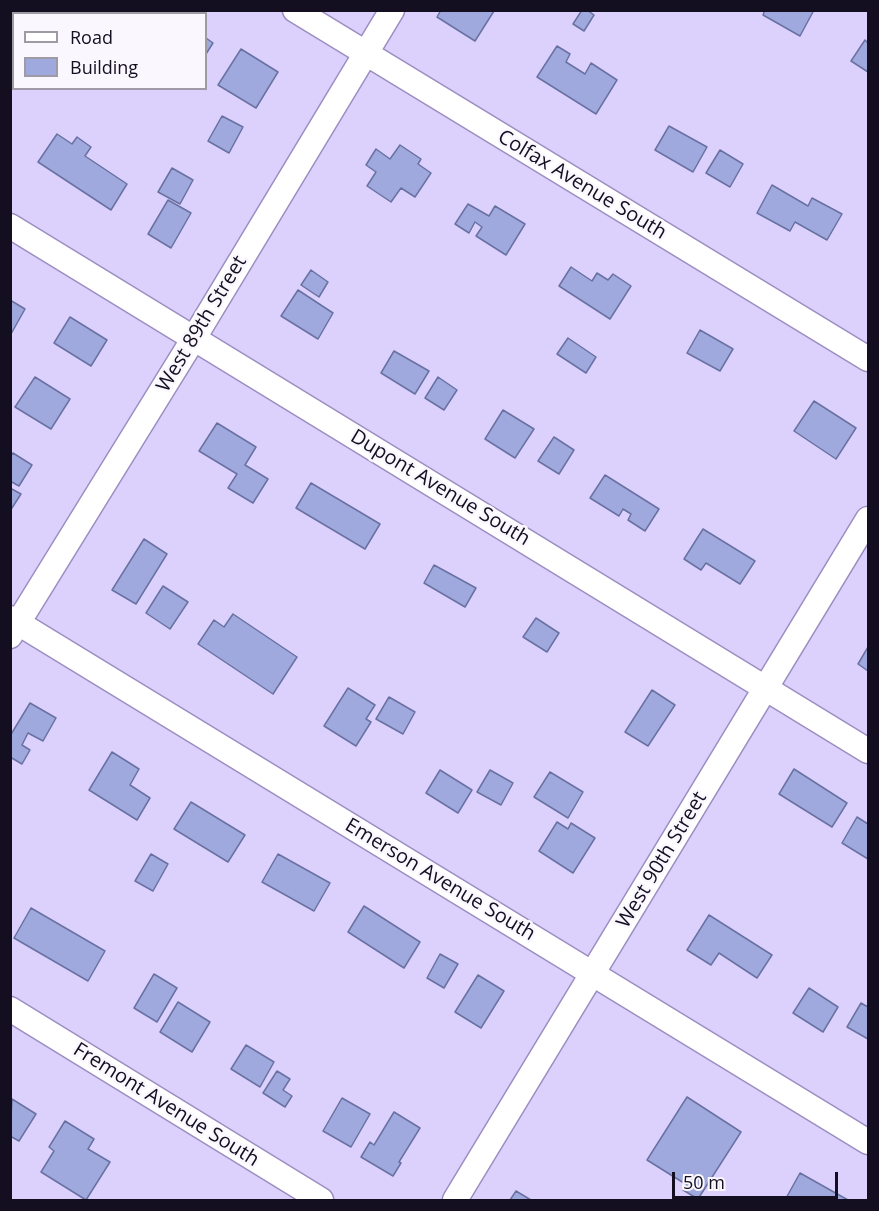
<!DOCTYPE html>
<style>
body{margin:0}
#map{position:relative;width:879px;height:1211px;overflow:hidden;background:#dcd1fd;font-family:"Open Sans",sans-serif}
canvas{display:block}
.frame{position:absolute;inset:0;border:12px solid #140e21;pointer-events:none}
.legend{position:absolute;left:12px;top:12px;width:195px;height:78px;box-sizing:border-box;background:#faf8fe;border:2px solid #9e9aa6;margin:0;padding:8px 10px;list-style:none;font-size:18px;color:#140e21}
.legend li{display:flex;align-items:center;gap:12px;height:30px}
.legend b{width:30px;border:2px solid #9e9aa6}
.scale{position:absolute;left:672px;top:1172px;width:166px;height:27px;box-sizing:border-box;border:3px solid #140e21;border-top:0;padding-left:8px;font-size:18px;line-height:21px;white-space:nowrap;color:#140e21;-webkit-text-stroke:4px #faf8fe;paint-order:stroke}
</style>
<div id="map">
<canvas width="879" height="1211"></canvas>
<div class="frame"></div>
<ul class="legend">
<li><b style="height:8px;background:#fff"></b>Road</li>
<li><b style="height:16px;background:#a0a9dd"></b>Building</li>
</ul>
<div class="scale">50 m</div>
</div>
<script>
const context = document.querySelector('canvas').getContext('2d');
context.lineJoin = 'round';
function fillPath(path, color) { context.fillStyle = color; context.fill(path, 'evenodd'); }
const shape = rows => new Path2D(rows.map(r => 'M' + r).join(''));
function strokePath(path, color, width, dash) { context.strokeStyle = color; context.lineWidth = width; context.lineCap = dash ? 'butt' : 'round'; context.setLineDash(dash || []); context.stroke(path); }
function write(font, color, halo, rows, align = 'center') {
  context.font = font + ' "Open Sans",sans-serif'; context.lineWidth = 5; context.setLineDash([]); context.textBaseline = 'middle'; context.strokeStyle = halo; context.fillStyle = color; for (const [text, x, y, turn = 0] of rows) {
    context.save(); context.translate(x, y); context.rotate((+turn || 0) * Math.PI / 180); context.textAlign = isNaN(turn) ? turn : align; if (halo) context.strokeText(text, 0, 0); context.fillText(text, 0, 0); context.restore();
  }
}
const building = shape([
 [81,10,101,10,102,11,101,14,79,14,81,10],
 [138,10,178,10,182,13,137,14,138,10],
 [441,10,493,10,494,11,475,41,437,17,441,10],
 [582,10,587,10,594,15,584,31,573,24,582,10],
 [765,10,814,10,800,36,763,15,765,10],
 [206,38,213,43,206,54,206,38],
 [865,40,868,43,868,72,851,61,865,40],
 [557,46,570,54,566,62,585,74,591,63,617,80,596,114,537,77,557,46],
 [241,49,278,72,256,108,218,85,241,49],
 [222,116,243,127,229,153,208,141,222,116],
 [669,126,707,147,693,172,655,150,669,126],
 [57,134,72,144,77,137,91,147,85,156,127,184,111,210,38,162,57,134],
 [400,145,421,159,418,164,431,173,415,197,401,188,391,202,367,186,376,172,366,165,376,149,390,159,400,145],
 [720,150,743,164,730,187,706,173,720,150],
 [172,168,193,180,180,204,158,192,172,168],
 [772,185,808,206,812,198,842,214,827,240,795,222,790,231,757,213,772,185],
 [168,200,191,213,171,248,148,234,168,200],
 [468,204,489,216,495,206,525,224,506,255,476,236,482,227,475,222,469,233,455,224,468,204],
 [571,267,592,281,597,273,608,280,613,274,631,286,610,319,559,286,571,267],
 [311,270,328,282,319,297,301,285,311,270],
 [298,290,333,313,318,339,281,316,298,290],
 [10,300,25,309,11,334,10,334,10,300],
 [70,317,107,340,91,366,54,343,70,317],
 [700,330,733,349,720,371,687,353,700,330],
 [568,338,596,357,586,373,557,354,568,338],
 [394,351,429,371,415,394,381,373,394,351],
 [35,377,70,399,51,429,15,407,35,377],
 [438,377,457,390,444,410,425,398,438,377],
 [814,401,856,428,836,459,794,431,814,401],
 [503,410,534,429,515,458,485,439,503,410],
 [217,423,256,447,245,465,268,479,253,503,228,488,237,474,199,451,217,423],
 [554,437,574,450,559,474,538,461,554,437],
 [13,453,32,465,19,486,10,481,10,456,13,453],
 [605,475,659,509,645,531,628,520,631,514,623,509,619,516,590,498,605,475],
 [311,483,380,524,365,549,296,508,311,483],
 [10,488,21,494,10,511,10,488],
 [703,529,755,561,740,584,706,563,701,570,684,559,703,529],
 [144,539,167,554,136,604,112,590,144,539],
 [434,565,476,588,465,607,424,583,434,565],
 [163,586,188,602,170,629,146,613,163,586],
 [233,614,297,657,273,694,198,644,214,620,224,627,233,614],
 [536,618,559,633,547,652,523,637,536,618],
 [868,647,868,671,858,664,868,647],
 [348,688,375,705,366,719,371,722,356,746,324,726,348,688],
 [652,690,675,705,648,746,625,732,652,690],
 [389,697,415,712,403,734,376,719,389,697],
 [30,703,56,718,43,741,28,733,22,745,30,750,22,764,10,757,10,736,30,703],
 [112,752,139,769,130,785,150,798,137,820,89,790,112,752],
 [794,769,847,803,832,827,779,794,794,769],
 [440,770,472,790,458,813,426,793,440,770],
 [490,770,513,783,501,805,477,792,490,770],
 [550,772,583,792,568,818,534,797,550,772],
 [191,802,245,835,228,862,174,829,191,802],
 [857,817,868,824,868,859,842,843,857,817],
 [557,822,568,829,571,823,595,838,573,873,539,851,557,822],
 [151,854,168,864,153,891,135,881,151,854],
 [278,854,330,883,314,911,262,882,278,854],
 [364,906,420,942,404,968,348,932,364,906],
 [31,908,105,951,88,981,14,938,31,908],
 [709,915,772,955,757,978,719,953,711,965,687,950,709,915],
 [440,954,458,964,444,988,427,978,440,954],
 [154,974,177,988,157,1022,134,1008,154,974],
 [478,975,504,991,481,1028,455,1012,478,975],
 [809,988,838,1007,823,1032,793,1013,809,988],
 [178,1002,210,1022,192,1052,160,1032,178,1002],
 [861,1003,868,1007,868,1039,847,1027,861,1003],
 [246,1045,274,1062,260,1087,231,1069,246,1045],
 [277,1071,290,1079,283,1090,292,1096,285,1107,263,1093,277,1071],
 [687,1097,741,1132,698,1199,683,1190,687,1185,647,1160,687,1097],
 [342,1098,370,1114,351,1147,323,1131,342,1098],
 [12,1099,36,1114,19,1141,10,1136,12,1099],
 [394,1112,420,1128,399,1162,401,1163,393,1176,361,1157,370,1142,374,1145,394,1112],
 [65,1121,94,1139,88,1149,110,1162,86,1200,41,1172,54,1151,49,1147,65,1121],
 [800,1173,848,1200,785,1200,800,1173],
 [516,1191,531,1200,510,1200,516,1191]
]);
fillPath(building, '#a0a9dd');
strokePath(building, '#6971a2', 1.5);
const minor = shape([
 [295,10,868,359],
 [10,226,868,751],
 [10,618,868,1142],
 [10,636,194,338,392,10],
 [10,1009,321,1200],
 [455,1200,868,519]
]);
strokePath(minor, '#9c8ec1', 27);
strokePath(minor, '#fff', 24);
write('20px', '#140e21', '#faf8fe', [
 ["Colfax Avenue South",582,185,31],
 ["West 89th Street",202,324,-59],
 ["Dupont Avenue South",440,488,31],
 ["West 90th Street",662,860,-59],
 ["Emerson Avenue South",440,880,31],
 ["Fremont Avenue South",166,1105,32]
]);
</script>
